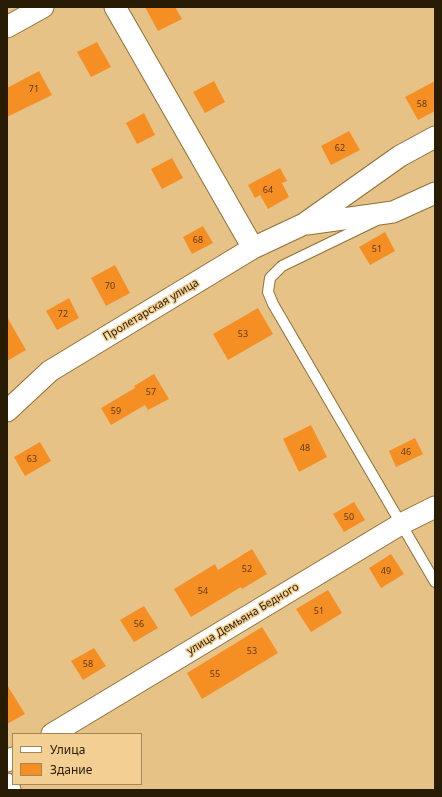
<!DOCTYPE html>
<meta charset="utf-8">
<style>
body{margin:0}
#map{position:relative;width:442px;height:797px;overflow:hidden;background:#e6c287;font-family:"Noto Sans",sans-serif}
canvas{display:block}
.frame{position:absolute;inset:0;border:8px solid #291c04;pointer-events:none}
.legend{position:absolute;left:12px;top:733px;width:130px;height:52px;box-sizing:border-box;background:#f3cf94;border:1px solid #a2875a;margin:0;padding:5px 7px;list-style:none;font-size:12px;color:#291c04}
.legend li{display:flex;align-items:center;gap:8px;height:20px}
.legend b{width:20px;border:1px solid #a2875a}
</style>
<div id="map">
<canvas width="442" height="797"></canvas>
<div class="frame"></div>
<ul class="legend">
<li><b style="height:5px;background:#fff"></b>Улица</li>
<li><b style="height:11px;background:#f68f23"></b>Здание</li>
</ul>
</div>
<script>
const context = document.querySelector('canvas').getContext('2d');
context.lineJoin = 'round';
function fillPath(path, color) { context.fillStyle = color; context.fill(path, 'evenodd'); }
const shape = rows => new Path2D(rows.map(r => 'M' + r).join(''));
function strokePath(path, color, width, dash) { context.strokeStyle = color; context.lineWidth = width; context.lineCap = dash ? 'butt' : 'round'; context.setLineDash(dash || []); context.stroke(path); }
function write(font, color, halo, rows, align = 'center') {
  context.font = font + ' "Noto Sans",sans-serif'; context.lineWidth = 3; context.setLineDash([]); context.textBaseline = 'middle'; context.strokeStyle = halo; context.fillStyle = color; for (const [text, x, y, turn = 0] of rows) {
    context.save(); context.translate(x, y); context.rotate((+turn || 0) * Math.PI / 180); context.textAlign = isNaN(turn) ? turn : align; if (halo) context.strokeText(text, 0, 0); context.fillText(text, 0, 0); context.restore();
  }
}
fillPath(shape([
 [145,7,175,7,182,19,158,31],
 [97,42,111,67,91,77,77,52],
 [39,71,52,95,7,117,7,88],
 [214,81,225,102,205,113,193,92],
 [435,81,435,111,418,120,405,97],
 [144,113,155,135,137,144,126,123],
 [349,131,360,150,331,165,321,146],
 [172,158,183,178,162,189,151,169],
 [280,168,287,181,282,183,289,197,268,209,260,195,255,198,248,185],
 [203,226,213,243,192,254,183,237],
 [385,232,395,251,370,265,359,247],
 [115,265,130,293,106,306,91,278],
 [69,298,79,318,57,330,46,311],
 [258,308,273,334,228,360,213,334],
 [7,317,26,350,7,361],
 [154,374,169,399,148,410,145,405,111,425,101,408,135,388,134,386],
 [311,425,327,457,299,472,283,439],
 [415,438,423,454,396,467,389,451],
 [40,442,51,461,25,476,14,457],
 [354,502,365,520,344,532,333,514],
 [252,549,267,574,242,589,241,587,191,617,174,589,215,564,218,570],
 [391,554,404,574,381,588,369,568],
 [328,590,342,613,311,632,296,609],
 [144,606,158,628,134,642,120,620],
 [262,627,278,653,202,699,187,673],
 [94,648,106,666,83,680,71,661],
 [7,685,25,714,7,724]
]), '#f68f23');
const lane = shape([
 [375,221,282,266,270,278,268,292,273,304,435,582]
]);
const street = shape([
 [115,7,253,248],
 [7,27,43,7],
 [307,224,393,212,435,193],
 [7,411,50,371,253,248,304,224,400,156,435,137],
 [52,734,401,524,435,507],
 [7,761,13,758],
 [7,784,10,790]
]);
strokePath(lane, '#907036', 12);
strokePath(street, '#907036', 23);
strokePath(lane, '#fff', 10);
strokePath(street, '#fff', 21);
write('9px', '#5c390c', null, [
 ["71",34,89],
 ["58",422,104],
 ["62",340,148],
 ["64",268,190],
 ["68",198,240],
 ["51",377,249],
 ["70",110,286],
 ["72",63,314],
 ["53",243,334],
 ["57",151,392],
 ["59",116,411],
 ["48",305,448],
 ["46",406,452],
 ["63",32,459],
 ["50",349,517],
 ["52",247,569],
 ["49",386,571],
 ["54",203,591],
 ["51",319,611],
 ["56",139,624],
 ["53",252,651],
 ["58",88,664],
 ["55",215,674]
]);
write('11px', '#291c04', '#f3cf94', [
 ["Пролетарская улица",151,310,-31],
 ["улица Демьяна Бедного",243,619,-31]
]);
</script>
